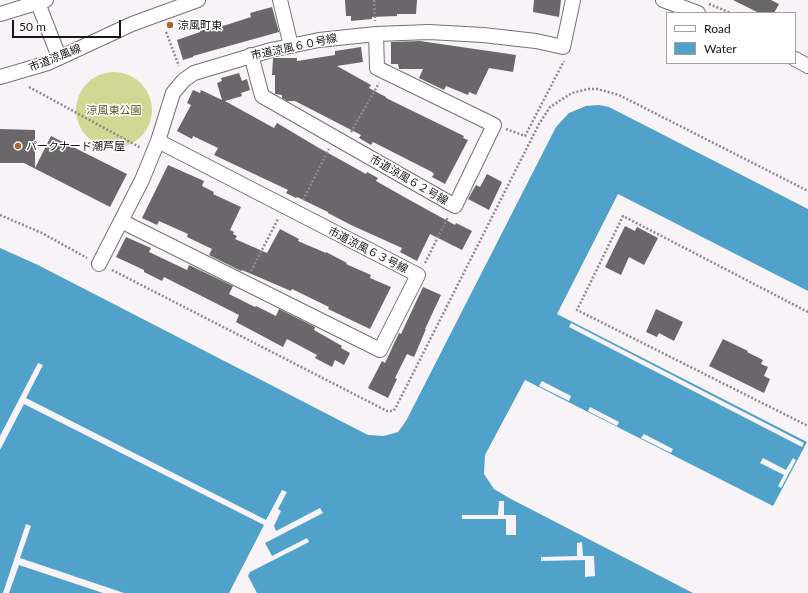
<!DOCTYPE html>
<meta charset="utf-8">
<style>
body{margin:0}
#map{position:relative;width:808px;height:593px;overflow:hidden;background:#f7f3f6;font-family:Lato,sans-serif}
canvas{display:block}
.legend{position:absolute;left:666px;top:12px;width:130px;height:52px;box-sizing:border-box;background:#fff;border:1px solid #a2a1a2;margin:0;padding:5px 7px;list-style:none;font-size:12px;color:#161416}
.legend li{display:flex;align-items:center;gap:8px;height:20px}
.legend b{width:20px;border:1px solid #a2a1a2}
.scale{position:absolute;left:12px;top:20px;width:109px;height:18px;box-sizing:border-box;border:2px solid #161416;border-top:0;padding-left:5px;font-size:12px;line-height:14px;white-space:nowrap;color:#161416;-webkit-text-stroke:3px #fff;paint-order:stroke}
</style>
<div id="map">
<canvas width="808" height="593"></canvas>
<ul class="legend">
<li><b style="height:5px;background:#fff"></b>Road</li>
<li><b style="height:11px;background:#51a2ca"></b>Water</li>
</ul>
<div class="scale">50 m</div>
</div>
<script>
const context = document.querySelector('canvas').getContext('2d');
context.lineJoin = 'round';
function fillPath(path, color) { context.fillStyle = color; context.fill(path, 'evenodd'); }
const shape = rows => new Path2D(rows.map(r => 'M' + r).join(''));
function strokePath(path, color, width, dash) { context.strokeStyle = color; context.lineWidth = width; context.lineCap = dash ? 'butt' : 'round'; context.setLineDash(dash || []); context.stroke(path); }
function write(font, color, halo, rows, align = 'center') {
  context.font = font + ' Lato,"Noto Sans JP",sans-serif'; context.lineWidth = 3; context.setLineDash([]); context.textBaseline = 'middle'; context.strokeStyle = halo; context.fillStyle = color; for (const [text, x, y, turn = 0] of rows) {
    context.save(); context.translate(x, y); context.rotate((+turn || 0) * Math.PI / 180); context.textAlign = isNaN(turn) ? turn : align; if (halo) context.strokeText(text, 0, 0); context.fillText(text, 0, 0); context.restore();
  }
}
fillPath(shape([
 '76 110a38 38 0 1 1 76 0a38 38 0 1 1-76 0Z'
]), '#d0d893');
fillPath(shape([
 [599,105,609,107,808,209,808,291,618,194,557,314,807,442,773,506,525,380,485,455,484,474,494,489,511,499,693,593,0,593,0,248,38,265,368,435,384,436,398,432,406,421,556,127,569,113,586,106]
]), '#51a2ca');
fillPath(shape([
 [571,323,804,443,802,447,569,327],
 [38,363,43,365,26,398,266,520,282,490,287,492,278,509,281,511,274,526,276,531,320,508,323,513,265,543,272,556,307,538,309,542,250,572,248,576,257,593,229,593,264,525,24,404,0,450,0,436],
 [542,381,571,396,569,401,539,386],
 [590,407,619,422,617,426,588,411],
 [644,434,673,449,671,453,641,438],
 [763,458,786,470,793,458,796,460,781,488,778,486,784,475,760,463],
 [499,501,504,501,504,515,516,515,516,535,506,535,506,519,462,519,462,515,498,515],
 [26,524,31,526,20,558,124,593,103,593,19,565,9,593,3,593],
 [582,542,583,556,594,556,595,576,585,577,585,560,541,561,541,557,577,556,577,543]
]), '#f7f3f6');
fillPath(shape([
 [345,0,417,0,416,14,397,14,397,16,372,17,372,19,351,21,351,16,346,16],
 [534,0,561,0,559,17,533,12],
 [733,0,771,0,779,4,774,13,759,13],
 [272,7,279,32,193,56,193,57,183,60,177,40,200,32,200,31,222,24,223,26,251,17,250,13],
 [420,41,516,55,513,72,489,68,476,95,469,92,468,95,446,86,444,90,419,78,423,69,399,69,398,64,391,64,391,42],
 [361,47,363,62,337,66,371,85,369,88,386,97,386,98,464,136,463,138,468,140,445,184,432,177,434,174,432,172,373,142,371,145,359,138,361,135,295,101,287,101,282,98,282,95,275,94,275,75,272,75,273,58,297,58,297,61,335,55,335,51],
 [239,73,242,81,247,79,250,90,241,93,242,96,225,101,274,128,277,123,319,148,366,174,367,172,378,178,376,181,406,198,455,225,456,223,472,231,462,250,430,234,417,261,400,252,402,248,351,225,328,213,328,212,297,197,296,198,286,193,288,190,214,155,218,148,193,136,192,139,177,131,191,105,187,103,193,90,200,93,201,90,222,100,217,83,222,81,221,78],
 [0,129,35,130,35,168,51,136,127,174,110,207,24,163,0,163],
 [168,165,204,181,202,186,214,192,213,194,241,207,230,230,234,232,233,234,237,236,235,239,267,253,280,229,299,239,298,241,326,253,326,252,347,263,346,264,371,275,370,278,391,287,370,329,328,309,329,307,292,289,291,291,242,270,241,271,209,255,212,249,187,237,188,234,159,221,157,225,142,218],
 [487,174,502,182,489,210,468,199,476,185,480,187],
 [625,226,635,231,637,227,658,238,644,265,629,257,621,275,605,267],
 [126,237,151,248,149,252,187,270,189,265,233,286,229,294,255,307,256,306,276,316,279,309,315,327,314,330,342,346,341,348,350,353,344,365,335,360,332,367,315,358,317,355,287,339,283,347,236,322,239,315,164,277,162,281,144,272,144,270,116,257],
 [423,287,441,295,425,329,426,329,414,357,407,354,395,378,397,379,388,398,368,388,382,361,385,363,399,333,401,334],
 [656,309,683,322,674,341,659,333,657,337,646,332],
 [723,339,748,351,747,352,763,360,761,364,768,367,764,376,770,379,764,393,709,366]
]), '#69676a');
const minor = shape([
 [280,0,291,46],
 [663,0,698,13],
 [38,3,59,57],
 [0,14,46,0],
 [251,55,262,96,455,206,494,125,377,68,376,34],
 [795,59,808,66],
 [0,77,48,63,132,24,198,0],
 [121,221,380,350,418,275,158,141],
 [99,264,142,180,158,141,173,93,184,80,194,73,271,50,319,40,376,34,429,32,483,35,536,41,563,47,573,0]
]);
strokePath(minor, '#757275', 16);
strokePath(shape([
 [374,0,375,21],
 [709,4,731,13],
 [166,32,179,66],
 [29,87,141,148],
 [506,129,525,136,564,61],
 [351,132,379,83],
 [303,200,329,149],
 [0,215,42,233,87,258],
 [425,263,448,217],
 [112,270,387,411,393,411,396,407,539,124,550,107,572,93,588,89,597,89,619,95,808,191],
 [251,271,278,219],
 [808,312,623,216,577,310,808,426]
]), '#8e8a8d', 2.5, [2, 2]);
strokePath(minor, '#fff', 14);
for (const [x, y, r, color] of [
 [170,25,4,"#a96534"],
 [18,146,4,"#a96534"]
]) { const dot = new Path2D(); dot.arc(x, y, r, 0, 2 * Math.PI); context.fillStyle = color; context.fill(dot); strokePath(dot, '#fff', 1.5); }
write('11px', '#161416', '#fff', [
 ["涼風町東",178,25],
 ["パークナード潮芦屋",26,146]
], 'left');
write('11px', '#161416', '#fff', [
 ["市道涼風６０号線",294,47,-12],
 ["市道涼風線",55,58,-22],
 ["市道涼風６２号線",409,180,30],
 ["市道涼風６３号線",368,250,27]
]);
write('11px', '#535720', '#fff', [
 ["涼風東公園",114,110]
]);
</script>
